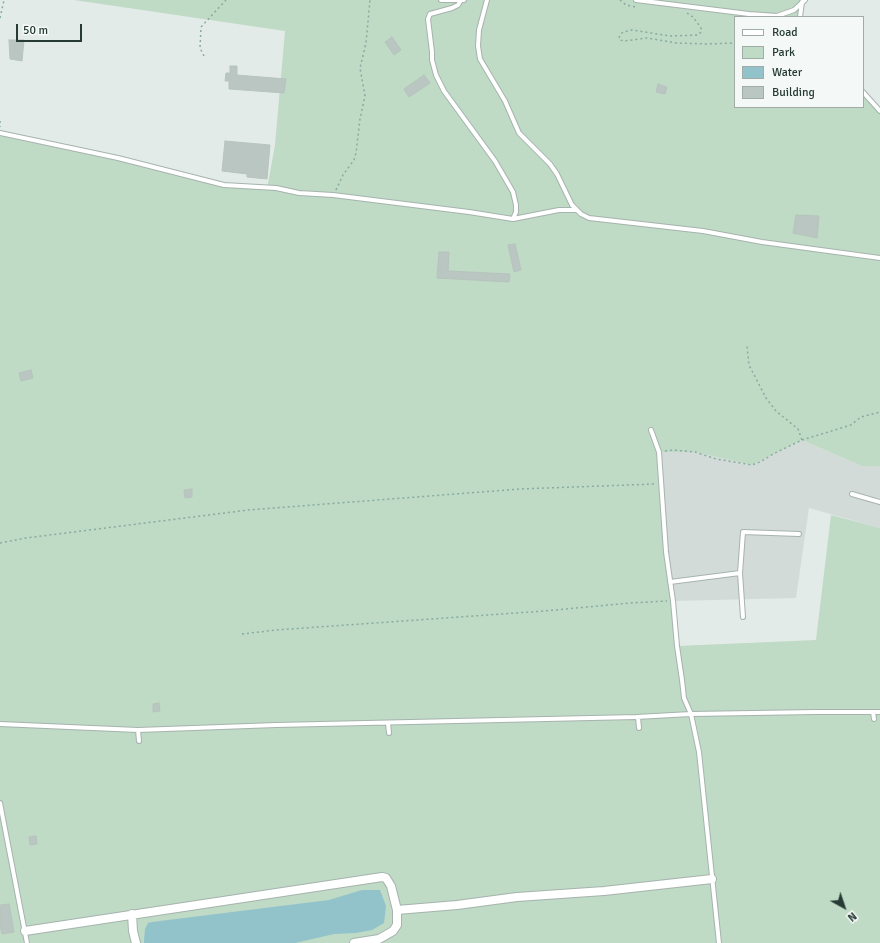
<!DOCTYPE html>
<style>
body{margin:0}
#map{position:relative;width:880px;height:943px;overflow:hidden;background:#e3ebe8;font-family:Signika,sans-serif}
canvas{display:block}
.legend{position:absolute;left:734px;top:16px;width:130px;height:92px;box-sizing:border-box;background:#f4f8f6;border:1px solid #a1aca8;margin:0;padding:5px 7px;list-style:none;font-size:12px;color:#253b34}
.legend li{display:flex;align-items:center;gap:8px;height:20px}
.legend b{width:20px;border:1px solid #a1aca8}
.north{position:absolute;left:824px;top:887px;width:40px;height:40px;-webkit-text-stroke:3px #f4f8f6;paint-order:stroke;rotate:140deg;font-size:11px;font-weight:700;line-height:16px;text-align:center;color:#253b34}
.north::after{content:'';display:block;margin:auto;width:14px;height:18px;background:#253b34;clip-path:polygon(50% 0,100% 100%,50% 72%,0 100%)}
.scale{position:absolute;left:16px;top:24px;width:66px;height:18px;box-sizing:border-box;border:2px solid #253b34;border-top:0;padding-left:5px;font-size:12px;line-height:14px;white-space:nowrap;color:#253b34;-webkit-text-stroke:3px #f4f8f6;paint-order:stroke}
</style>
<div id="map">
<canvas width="880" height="943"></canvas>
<ul class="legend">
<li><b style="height:5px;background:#fff"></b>Road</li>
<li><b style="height:11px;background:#bfdac5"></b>Park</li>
<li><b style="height:11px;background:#92c3ca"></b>Water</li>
<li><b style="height:11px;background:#b9c6c1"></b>Building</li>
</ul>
<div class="north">N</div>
<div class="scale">50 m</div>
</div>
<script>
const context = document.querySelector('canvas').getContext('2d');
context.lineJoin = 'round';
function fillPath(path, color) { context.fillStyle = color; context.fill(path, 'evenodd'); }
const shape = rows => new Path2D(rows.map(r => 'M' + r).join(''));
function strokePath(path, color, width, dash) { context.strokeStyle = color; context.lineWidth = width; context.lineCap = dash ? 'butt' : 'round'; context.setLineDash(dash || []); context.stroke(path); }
fillPath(shape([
 [802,440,862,466,880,466,880,528,809,508,796,598,673,601,659,452,695,452,752,465]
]), '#d2dbd7');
fillPath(shape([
 [74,0,805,0,802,2,803,17,735,17,735,107,863,107,863,92,880,111,880,466,862,466,802,440,752,465,695,452,659,452,660,484,677,646,816,640,831,515,880,528,880,943,0,943,0,133,224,185,267,189,275,145,285,31]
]), '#bfdac5');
fillPath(shape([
 [362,890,380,890,386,906,384,923,372,930,356,933,334,934,295,943,144,943,144,941,145,929,148,923,152,922,329,900]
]), '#92c3ca');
const building = shape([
 [392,37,401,50,394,55,385,42,392,37],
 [9,40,24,40,22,61,10,59,9,40],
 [230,66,237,66,237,75,286,79,284,93,229,89,229,81,225,81,226,73,230,73,230,66],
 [424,75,430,83,409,97,404,89,424,75],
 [658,84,667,87,665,94,656,92,658,84],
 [225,141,270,145,267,179,247,177,247,174,222,171,225,141],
 [796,215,819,216,817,238,793,233,796,215],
 [515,244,521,270,514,272,508,245,515,244],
 [439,252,449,252,448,271,510,274,509,282,437,278,439,252],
 [31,370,33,378,21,381,19,373,31,370],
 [192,489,192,497,185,498,184,490,192,489],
 [159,703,160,711,153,712,153,704,159,703],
 [36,836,37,844,30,845,29,837,36,836],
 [9,904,14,932,2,934,0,926,0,905,9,904]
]);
fillPath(building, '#b9c6c1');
strokePath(building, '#b7c4be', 1);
const service = shape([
 [441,0,464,0],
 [461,0,458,5,452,8,430,14,428,19,432,52,432,60,436,75,444,91,495,161,513,192,516,205,516,212,513,219],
 [487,0,479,30,478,46,480,59,505,101,519,133,550,164,557,174,572,205,581,214,589,218,703,231,762,242,880,258],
 [636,0,749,14,777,16,794,10,805,0],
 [800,17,802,2],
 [863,92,880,111],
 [0,133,118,158,224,185,276,188,299,193,333,195,469,212,513,219,559,210,577,210],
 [651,430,659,452,666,552,673,601,677,646,682,680,684,698,691,714,699,752,719,943],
 [852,494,880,502],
 [670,582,740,573],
 [743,617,740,573,743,532,799,534],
 [873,712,874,719],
 [638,717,639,728],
 [388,723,389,733],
 [0,724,138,730,276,725,636,717,691,714,815,712,880,712],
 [138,730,139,741],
 [0,803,27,943]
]);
const minor = shape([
 [132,914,133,931,136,943],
 [25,931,382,877,386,878,391,886,397,910],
 [354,943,379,939,393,931,397,925,397,910,457,905,517,897,604,891,712,879]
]);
strokePath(service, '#a6b3ae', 6);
strokePath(minor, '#a6b3ae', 10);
strokePath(shape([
 [620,0,626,5,636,7],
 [687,13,693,17,701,28,701,32,698,35,670,36,632,30,623,32,620,35,619,38,620,40,624,41,647,38,677,43,706,44,735,43],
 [0,18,4,0],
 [204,56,200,48,201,27,226,0],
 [0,121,0,127],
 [336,190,343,175,354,160,356,153,360,119,365,96,360,68,366,43,370,0],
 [802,440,851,425,861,417,880,412],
 [665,451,673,450,695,452,716,459,752,465,760,462,775,453,802,440,798,429,776,411,766,398,749,365,747,346],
 [0,543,26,538,248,510,520,489,655,484],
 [242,634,276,630,544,611,630,603,667,601]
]), '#87ab9f', 1.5, [2, 3]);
strokePath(service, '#fff', 4);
strokePath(minor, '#fff', 8);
</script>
